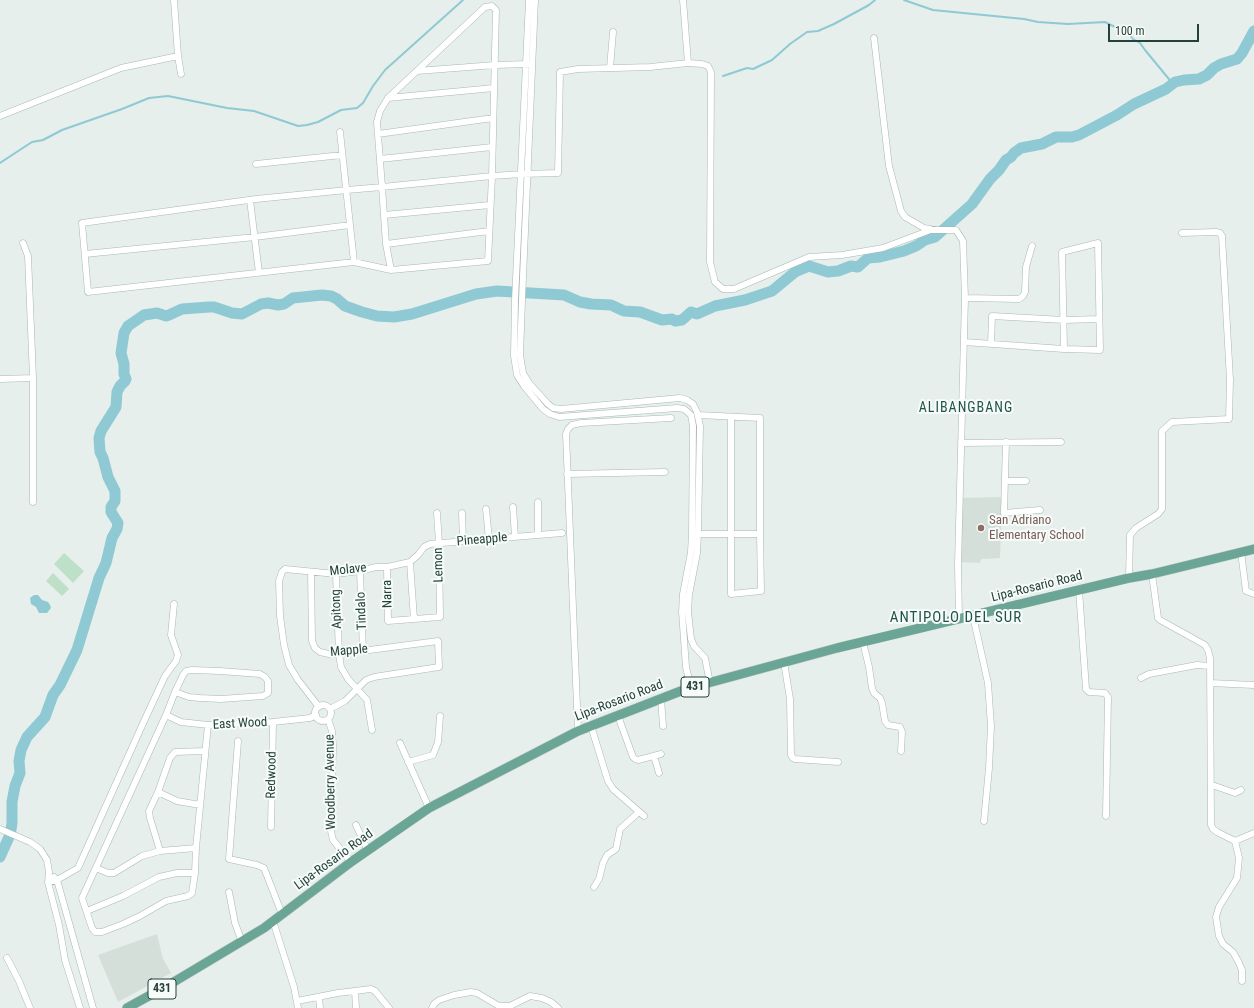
<!DOCTYPE html>
<style>
body{margin:0}
#map{position:relative;width:1254px;height:1008px;overflow:hidden;background:#e6efeb;font-family:"Roboto Condensed",sans-serif}
canvas{display:block}
.scale{position:absolute;left:1108px;top:24px;width:91px;height:18px;box-sizing:border-box;border:2px solid #24423a;border-top:0;padding-left:5px;font-size:12px;line-height:14px;white-space:nowrap;color:#24423a;-webkit-text-stroke:3px #f7fbf9;paint-order:stroke}
</style>
<div id="map">
<canvas width="1254" height="1008"></canvas>
<div class="scale">100 m</div>
</div>
<script>
const context = document.querySelector('canvas').getContext('2d');
context.lineJoin = 'round';
function fillPath(path, color) { context.fillStyle = color; context.fill(path, 'evenodd'); }
const shape = rows => new Path2D(rows.map(r => 'M' + r).join(''));
function strokePath(path, color, width, dash) { context.strokeStyle = color; context.lineWidth = width; context.lineCap = dash ? 'butt' : 'round'; context.setLineDash(dash || []); context.stroke(path); }
function write(font, color, halo, rows, align = 'center') {
  context.font = font + ' "Roboto Condensed",sans-serif'; context.lineWidth = 4; context.setLineDash([]); context.textBaseline = 'middle'; context.strokeStyle = halo; context.fillStyle = color; for (const [text, x, y, turn = 0] of rows) {
    context.save(); context.translate(x, y); context.rotate((+turn || 0) * Math.PI / 180); context.textAlign = isNaN(turn) ? turn : align; if (halo) context.strokeText(text, 0, 0); context.fillText(text, 0, 0); context.restore();
  }
}
fillPath(shape([
 [1002,497,1000,558,981,559,980,563,960,562,961,498],
 [157,934,163,959,171,973,118,1002,98,955]
]), '#d4dfda');
fillPath(shape([
 [64,553,84,571,73,583,54,564],
 [53,573,69,589,62,596,46,581]
]), '#bfe0c8');
fillPath(shape([
 [34,595,38,595,42,600,48,602,50,605,51,608,47,613,39,613,36,607,31,604,30,598]
]), '#8ec9d4');
strokePath(shape([
 [904,0,933,10,1024,19,1038,22,1068,24,1105,22,1129,34,1133,39,1140,43,1145,50,1173,84],
 [723,76,747,68,753,69,772,60,790,44,807,32,818,31,834,24,869,5,875,0],
 [0,163,32,142,43,140,62,130,122,109,149,98,168,96,227,108,254,111,298,126,307,125,318,122,341,110,357,108,363,103,373,86,385,70,463,0]
]), '#8ec9d4', 2);
strokePath(shape([
 [0,857,9,837,11,830,12,823,12,802,15,786,20,773,19,761,21,750,27,737,45,717,53,695,60,685,77,650,99,578,106,563,112,538,117,529,118,523,111,512,111,507,115,501,115,491,108,477,103,458,100,452,99,438,101,431,116,407,117,392,120,386,125,381,126,379,124,374,124,364,121,353,124,333,128,326,144,315,157,313,166,316,169,315,182,309,209,307,214,307,232,313,242,314,261,304,268,303,278,305,284,304,293,298,322,295,331,296,337,299,345,306,362,312,377,316,394,317,412,314,476,294,497,291,564,295,580,302,591,304,611,305,624,311,640,312,662,320,672,319,675,321,682,320,691,312,697,314,715,306,745,300,772,291,795,272,809,266,828,272,838,271,851,266,858,267,868,258,880,257,904,251,916,246,925,240,935,237,972,204,990,179,999,170,1006,160,1011,157,1014,153,1021,148,1042,144,1056,137,1072,137,1079,135,1117,115,1134,104,1166,89,1175,82,1184,80,1199,79,1207,75,1214,68,1221,64,1237,59,1242,53,1254,31]
]), '#8ec9d4', 11);
const minor = shape([
 [174,0,178,56,181,74],
 [529,0,515,300,514,356,517,375,524,386,543,409,550,414,559,417,677,408,684,409,691,415,693,426,692,534,691,552,683,594,682,612,686,667,691,688],
 [535,0,522,300,520,355,523,373,529,383,548,404,553,408,561,409,680,398,687,400,693,404,697,412,700,426,698,534,697,553,689,595,688,612,691,639,694,646,705,658,710,683],
 [683,0,688,63],
 [874,38,889,166,901,211,905,217,924,228,937,230,956,230,963,241,965,298,958,564,959,619],
 [610,68,613,32],
 [417,71,495,65,529,64],
 [388,98,494,88],
 [0,116,121,68,178,56],
 [340,132,354,262],
 [378,134,493,118],
 [380,159,492,147],
 [256,164,342,155],
 [250,200,259,273],
 [384,215,490,205],
 [23,243,28,256,33,378,33,502],
 [386,244,489,231],
 [85,254,255,237,350,225],
 [391,270,386,244,382,187,377,122,380,111,388,98,485,7,492,6,496,10,492,176,488,261,391,270,354,262,88,292,82,223,256,199,347,190,382,187,492,176,522,174,558,173,560,72,578,69,650,67,688,63,702,64,708,66,711,72,710,262,715,282,723,289,734,289,809,257,842,255,883,248,928,231,930,229],
 [965,298,1019,299,1023,296,1025,292,1026,267,1032,246],
 [964,342,1064,349,1100,350,1098,243,1062,252,1064,349],
 [991,344,992,316,1064,320,1099,319],
 [0,379,33,378],
 [731,417,731,594,761,591,760,534],
 [1006,442,1004,513,1040,510],
 [961,443,1061,442],
 [567,474,665,472],
 [1005,481,1026,481],
 [538,502,538,535],
 [513,507,515,537],
 [486,509,489,539],
 [462,513,463,541],
 [696,534,760,534,760,418,698,415],
 [1241,552,1246,591,1254,594],
 [410,562,414,619],
 [387,567,388,621,440,617,439,543,437,513],
 [360,571,363,651],
 [311,572,312,641,315,648,320,652,329,654,339,654,438,641,439,667,374,677,366,680,345,701,330,709],
 [336,574,339,654,341,667,348,679,367,700,372,730],
 [1152,574,1158,618,1160,620,1205,645,1208,650,1210,658,1211,825,1213,829,1217,832,1235,841,1254,833],
 [1129,578,1130,535,1136,528,1158,514,1162,509,1162,431,1172,422,1229,419,1230,380,1222,236,1220,233,1216,232,1182,233],
 [1079,590,1086,689,1089,692,1105,693,1108,697,1106,816],
 [973,616,988,683,991,726,989,768,984,821],
 [863,642,869,667,872,688,874,693,880,698,882,703,885,721,888,725,900,727,902,732,901,751],
 [784,662,790,699,791,755,793,758,795,759,838,762],
 [1141,678,1149,674,1197,665,1210,666],
 [1210,683,1254,685],
 [175,692,189,697,200,698,221,699,263,696,268,693,268,681,265,677,260,674,220,671,192,670,186,671,183,675,175,692,166,715,82,898,92,928,95,932,102,932,123,924,140,916,166,901,188,896,192,893,195,873,196,848,208,725],
 [661,699,663,726],
 '315 713a8 8 0 1 1 16 0a8 8 0 1 1-16 0Z',
 [319,707,298,680,289,665,284,645,280,616,279,581,282,572,285,569,336,574,360,571,376,567,387,567,410,562,418,555,424,547,430,544,562,533],
 [166,715,181,722,208,725,273,722,310,718,316,715],
 [618,716,633,757,635,759,638,760,661,754],
 [328,719,332,731,333,746,331,831,333,840,351,862],
 [591,726,608,781,613,789,644,816],
 [578,731,566,434,568,429,572,425,581,423,671,418],
 [238,741,229,859,257,865,264,868,282,914],
 [400,743,429,808],
 [654,756,659,773],
 [408,762,433,755,438,742,440,716],
 [1212,785,1235,793,1241,790],
 [158,792,177,801,200,805],
 [356,825,368,851],
 [271,827,273,722],
 [0,829,30,842,40,849,47,860,49,872,48,882,59,925,65,960,80,1008],
 [1235,841,1239,858,1237,878,1219,907,1216,917,1219,936,1223,944,1233,952,1238,961,1242,970,1242,981],
 [160,851,150,818,149,811,158,792,170,758,175,752,205,751],
 [96,868,108,873,114,873,142,856,160,851,196,848],
 [54,877,57,880,93,1008],
 [48,882,57,880,78,868,145,719,165,676,176,661,178,655,171,635,174,604],
 [594,887,599,879,603,863,607,855,616,849,620,829,639,812],
 [229,892,235,923,242,942],
 [87,911,123,896,159,877,177,873,195,873],
 [273,921,294,987,298,1008],
 [7,958,19,981,30,1008],
 [355,991,356,1008],
 [319,997,320,1008],
 [297,1001,338,993,371,989,375,991,389,1008],
 [432,1008,434,1004,439,1000,454,995,471,992,477,993,499,1006,510,1006,530,996,542,998,551,1002,558,1008]
]);
const primary = shape([
 [127,1008,167,986,264,928,351,862,429,808,578,731,686,689,837,648,1129,578,1152,574,1254,549]
]);
strokePath(minor, '#a8b8b2', 7);
strokePath(primary, '#c2cac8', 10);
strokePath(minor, '#fff', 6);
strokePath(primary, '#6aa596', 9);
for (const [x, y, r, color] of [
 [981,528,4,"#8d6e63"]
]) { const dot = new Path2D(); dot.arc(x, y, r, 0, 2 * Math.PI); context.fillStyle = color; context.fill(dot); strokePath(dot, '#f7fbf9', 1.5); }
for (const [x, y, w] of [
 [695,687,28],
 [162,989,28]
]) { const box = new Path2D(); box.roundRect(x - w / 2, y - 10, w, 20, 3); context.fillStyle = '#f7fbf9'; context.fill(box); strokePath(box, '#24423a', 1); }
write('bold 12px', '#24423a', null, [
 ["431",695,687],
 ["431",162,989]
]);
write('13px', '#785e54', '#f7fbf9', [
 ["San Adriano",989,521],
 ["Elementary School",989,536]
], 'left');
write('13px', '#24423a', '#f7fbf9', [
 ["Pineapple",482,540,-5],
 ["Lemon",439,565,-91],
 ["Molave",348,570,-6],
 ["Lipa-Rosario Road",1037,587,-14],
 ["Narra",388,594,-91],
 ["Apitong",337,609,-92],
 ["Tindalo",362,611,-92],
 ["Mapple",349,651,-5],
 ["Lipa-Rosario Road",619,701,-21],
 ["East Wood",240,724,-3],
 ["Redwood",272,775,-89],
 ["Woodberry Avenue",331,782,-91],
 ["Lipa-Rosario Road",334,860,-36]
]);
context.letterSpacing = '1px';
write('14px', '#1f5548', '#f7fbf9', [
 ["ALIBANGBANG",966,408]
]);
context.letterSpacing = '0px';
context.letterSpacing = '1px';
write('15px', '#1f5548', '#f7fbf9', [
 ["ANTIPOLO DEL SUR",956,618]
]);
context.letterSpacing = '0px';
</script>
